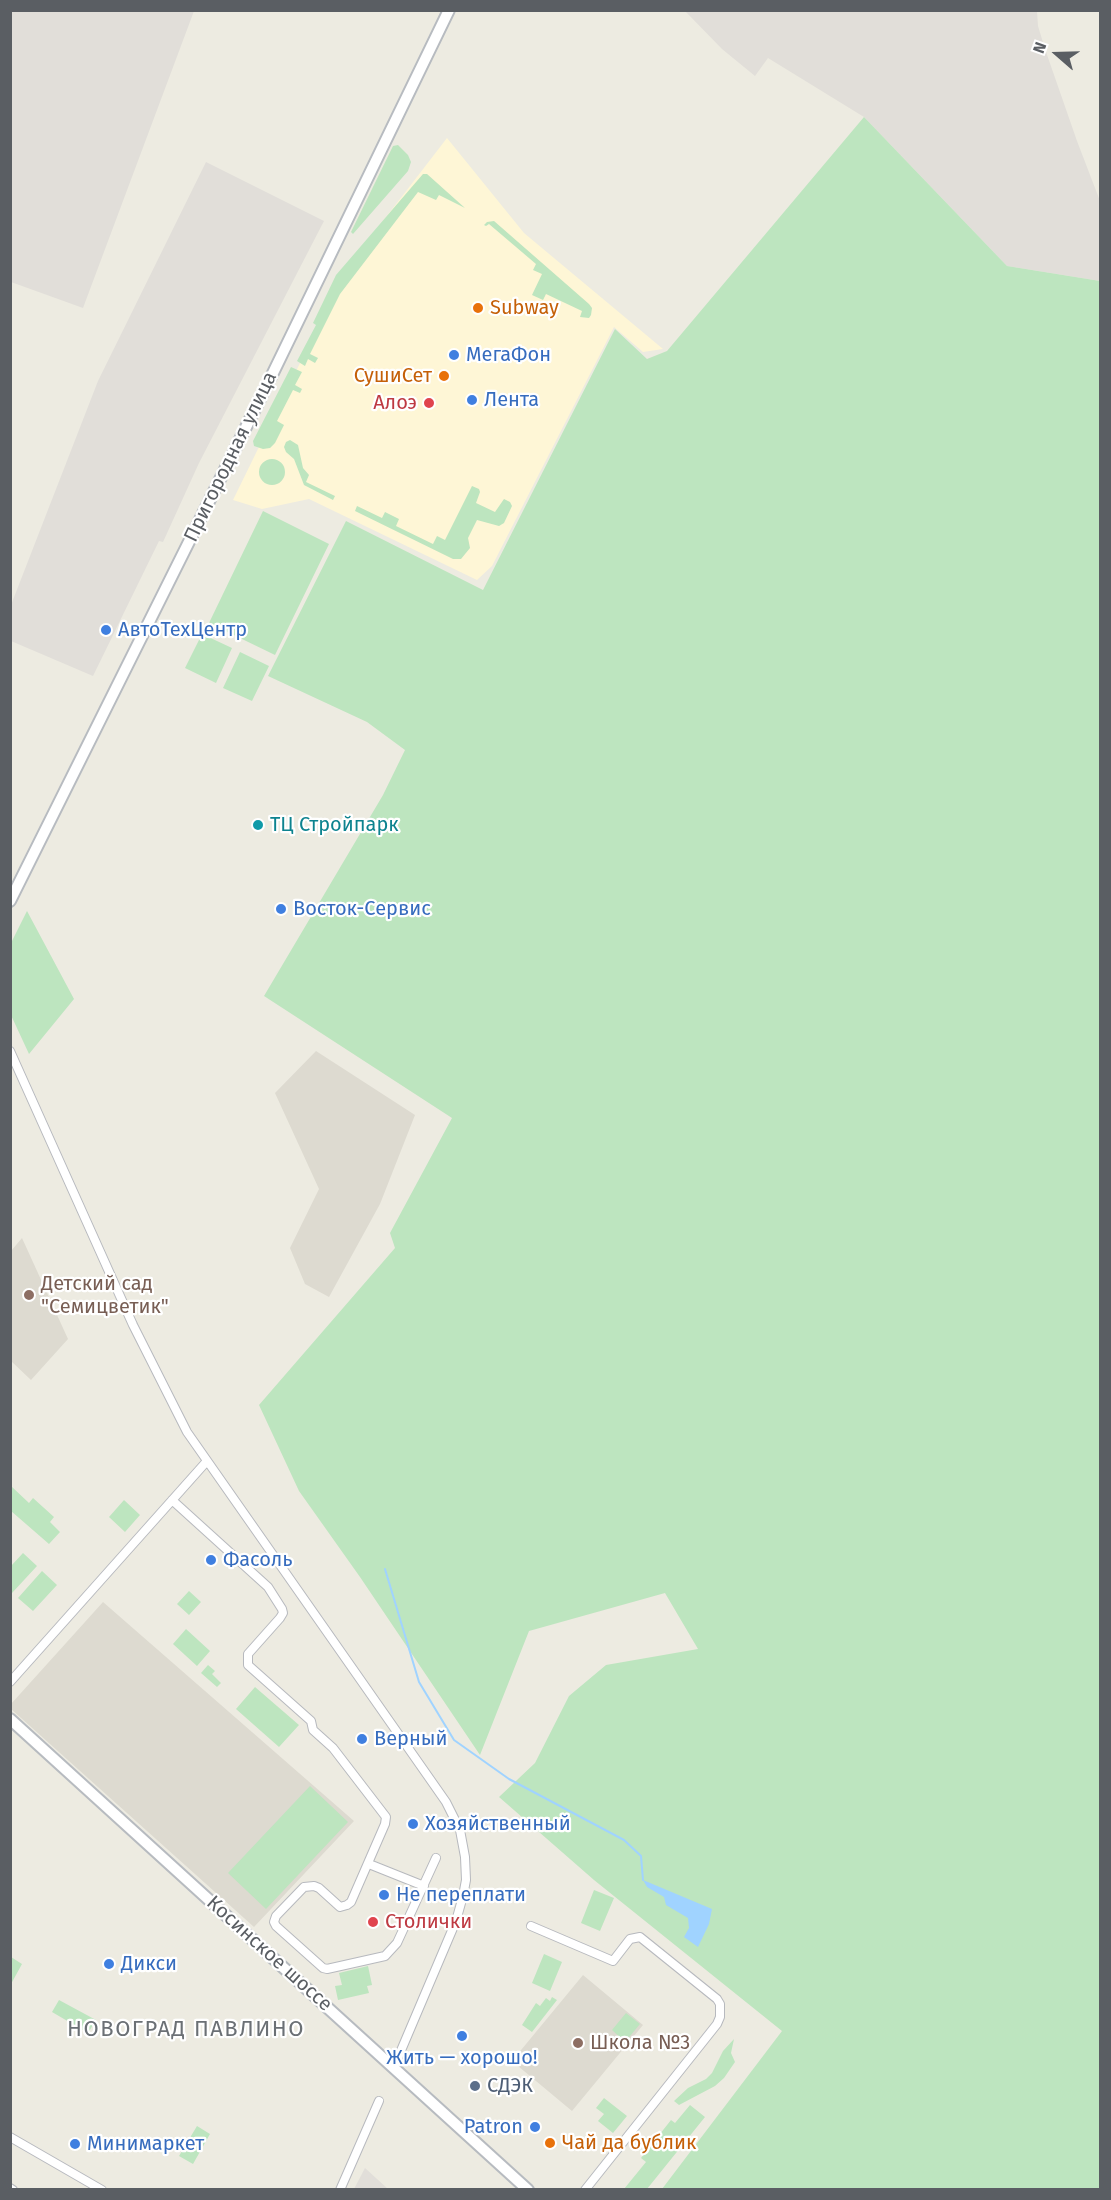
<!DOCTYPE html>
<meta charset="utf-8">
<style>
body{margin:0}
#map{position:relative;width:1111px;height:2200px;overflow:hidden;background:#edebe1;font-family:"Fira Sans",sans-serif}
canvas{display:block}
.frame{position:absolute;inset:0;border:12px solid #5a5e63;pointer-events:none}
.north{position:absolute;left:1027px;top:24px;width:60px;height:60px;-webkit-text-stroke:4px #fff;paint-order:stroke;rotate:290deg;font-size:16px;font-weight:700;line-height:24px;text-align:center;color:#5a5e63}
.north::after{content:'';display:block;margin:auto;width:21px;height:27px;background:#5a5e63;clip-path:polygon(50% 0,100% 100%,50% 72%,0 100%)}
</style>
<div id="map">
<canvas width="1111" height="2200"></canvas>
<div class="frame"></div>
<div class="north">N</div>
</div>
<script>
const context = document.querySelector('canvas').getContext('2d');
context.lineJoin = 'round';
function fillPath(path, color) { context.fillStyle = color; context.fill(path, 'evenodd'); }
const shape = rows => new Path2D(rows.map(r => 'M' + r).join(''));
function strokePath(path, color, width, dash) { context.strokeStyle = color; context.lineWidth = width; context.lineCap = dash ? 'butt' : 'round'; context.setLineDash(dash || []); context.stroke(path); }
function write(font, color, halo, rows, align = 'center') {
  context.font = font + ' "Fira Sans",sans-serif'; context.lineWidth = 4.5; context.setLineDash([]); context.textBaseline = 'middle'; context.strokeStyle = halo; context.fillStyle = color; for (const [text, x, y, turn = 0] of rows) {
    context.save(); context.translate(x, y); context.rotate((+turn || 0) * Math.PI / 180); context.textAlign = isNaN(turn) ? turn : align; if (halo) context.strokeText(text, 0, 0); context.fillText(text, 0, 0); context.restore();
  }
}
fillPath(shape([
 [447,138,524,233,663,349,643,352,614,327,492,566,477,580,309,499,262,509,233,500,346,269]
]), '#fef6d6');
fillPath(shape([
 [10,11,194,11,83,308,11,282],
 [685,11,1037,11,1038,26,1045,49,1077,141,1100,201,1100,281,1007,266,864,117,768,58,755,76,722,49],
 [206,162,324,221,199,463,163,542,159,541,93,676,11,641,11,605,98,381],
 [365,2168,388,2189,354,2189]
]), '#e1ded9');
fillPath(shape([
 [316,1051,415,1115,380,1204,329,1297,305,1284,290,1248,319,1189,275,1093],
 [22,1238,68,1339,31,1380,11,1361,11,1251],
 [103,1602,354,1821,254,1927,11,1709,11,1704],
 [583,1975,643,2025,572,2111,512,2061]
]), '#dddad0');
fillPath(shape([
 [864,117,1007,266,1100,281,1100,2189,662,2189,782,2031,594,1880,499,1797,535,1763,569,1696,606,1665,698,1649,665,1593,529,1631,480,1755,360,1577,299,1491,259,1405,395,1248,390,1233,452,1118,264,996,383,795,405,750,367,722,268,676,346,521,483,590,615,329,647,359,667,351],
 [398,145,408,155,411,162,408,171,353,234,351,232,393,146],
 [423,174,427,174,465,208,439,195,436,200,418,192,340,294,310,354,318,358,315,363,308,359,305,366,297,361,316,325,313,323,336,275],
 [494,221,589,304,592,308,591,315,589,318,580,317,582,311,546,294,543,300,532,295,542,274,533,270,536,264,489,224,486,226,484,225,487,222],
 [291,367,302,372,295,385,302,389,300,393,293,390,277,421,284,425,275,443,270,448,263,449,254,446,253,441],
 [290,440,298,445,303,468,309,475,306,482,335,496,333,500,304,485,294,459,286,452,284,447,286,442],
 '259 472a13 13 0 1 1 26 0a13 13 0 1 1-26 0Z',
 [472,486,479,489,480,492,476,503,495,512,504,499,510,502,512,506,504,523,499,526,477,520,468,538,470,548,461,559,453,559,355,511,357,506,382,518,385,512,399,519,396,526,433,544,437,536,445,540],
 [263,511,329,544,275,655,209,623],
 [202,634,232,648,216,683,185,668],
 [240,652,269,666,252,701,223,688],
 [27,911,74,999,29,1054,10,1013,11,943],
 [11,1486,29,1503,33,1498,54,1517,50,1522,60,1532,49,1544,11,1511],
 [124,1500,140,1515,125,1532,109,1517],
 [23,1553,37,1566,12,1593,11,1592,11,1566],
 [42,1571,57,1585,33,1611,18,1598],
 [189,1591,201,1602,189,1615,177,1604],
 [186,1629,210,1651,197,1666,173,1644],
 [208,1665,215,1671,212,1674,221,1683,217,1687,201,1673],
 [255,1687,299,1725,279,1747,236,1709],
 [310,1786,348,1822,266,1909,228,1873],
 [594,1890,614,1898,600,1931,581,1923],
 [544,1954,562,1962,550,1991,532,1983],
 [11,1957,22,1964,11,1984],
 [368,1966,372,1985,367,1986,369,1993,338,2000,335,1986,342,1985,339,1973],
 [552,1997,557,2000,532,2032,522,2025,536,2003,540,2006,546,1998,550,2001],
 [59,2000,96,2020,88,2033,52,2012],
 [626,2013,640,2024,625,2042,612,2030],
 [734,2039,731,2053,735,2062,724,2078,715,2086,679,2105,674,2101,688,2088,706,2079,712,2073,723,2051],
 [604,2098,627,2116,613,2133,598,2121,604,2114,596,2108],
 [690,2105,705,2117,647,2189,624,2189,646,2162,641,2158,671,2120,675,2123],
 [197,2126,210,2134,193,2164,179,2156]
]), '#bde5bf');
fillPath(shape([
 [643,1880,712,1909,709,1924,698,1947,684,1937,689,1928,688,1918,666,1905,664,1897,647,1887]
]), '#a0d3ff');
strokePath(shape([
 [385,1569,419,1682,454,1740,509,1779,624,1840,641,1856,643,1880]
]), '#a0d3ff', 2);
const street = shape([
 [10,1051,133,1325,187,1432,446,1802,460,1830,465,1857,466,1880,463,1896,456,1921,394,2067],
 [172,1500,268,1587,282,1609,283,1613,280,1618,248,1654,248,1665,311,1721,313,1730,333,1748,386,1817,385,1824,351,1902,347,1905,340,1907,319,1888,314,1886,304,1887,276,1916,274,1922,276,1926,323,1968,327,1969,385,1956,397,1943,436,1858],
 [10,1682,207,1461],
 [369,1864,424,1886],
 [531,1926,613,1961,630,1939,640,1937,717,1999,720,2004,720,2017,717,2024,585,2190],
 [10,2137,102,2190],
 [10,2188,13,2190],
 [340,2190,379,2101]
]);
const secondary = shape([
 [10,901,273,373,449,10],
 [10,1719,528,2190]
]);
strokePath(street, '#b7b9be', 10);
strokePath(secondary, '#b7bbc0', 14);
strokePath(street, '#fff', 8);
strokePath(secondary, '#fff', 10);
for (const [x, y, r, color] of [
 [478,308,6,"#e8710a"],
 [454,355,6,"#3f7fe0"],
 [444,376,6,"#e8710a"],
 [472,400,6,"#3f7fe0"],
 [429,403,6,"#e0444e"],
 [106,630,6,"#3f7fe0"],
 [258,825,6,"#0f9aa8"],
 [281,909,6,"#3f7fe0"],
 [29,1295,6,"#8d6e63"],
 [211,1560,6,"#3f7fe0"],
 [362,1739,6,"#3f7fe0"],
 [413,1824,6,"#3f7fe0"],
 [384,1895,6,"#3f7fe0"],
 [373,1922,6,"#e0444e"],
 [109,1964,6,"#3f7fe0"],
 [462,2036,6,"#3f7fe0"],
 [578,2043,6,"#8d6e63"],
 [475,2086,6,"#5c6f8a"],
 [535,2127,6,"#3f7fe0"],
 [550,2143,6,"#e8710a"],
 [75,2144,6,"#3f7fe0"]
]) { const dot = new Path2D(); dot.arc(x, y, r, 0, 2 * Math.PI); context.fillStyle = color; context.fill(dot); strokePath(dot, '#fff', 2); }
write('20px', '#c56008', '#fff', [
 ["Subway",490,308],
 ["СушиСет",432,376,"right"],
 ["Чай да бублик",562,2143]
], 'left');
write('20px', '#366cbe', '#fff', [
 ["МегаФон",466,355],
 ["Лента",484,400],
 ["АвтоТехЦентр",118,630],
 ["Восток-Сервис",293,909],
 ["Фасоль",223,1560],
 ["Верный",374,1739],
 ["Хозяйственный",425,1824],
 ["Не переплати",396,1895],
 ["Дикси",121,1964],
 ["Жить — хорошо!",462,2058,"center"],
 ["Patron",523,2127,"right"],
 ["Минимаркет",87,2144]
], 'left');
write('20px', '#be3a42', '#fff', [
 ["Алоэ",417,403],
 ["Столички",385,1922,"left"]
], 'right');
write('20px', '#5a5e63', '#fff', [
 ["Пригородная улица",231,457,-64],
 ["Косинское шоссе",269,1954,42]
]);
write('20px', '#0d838f', '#fff', [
 ["ТЦ Стройпарк",270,825]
], 'left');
write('20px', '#785e54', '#fff', [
 ["Детский сад",41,1284],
 ["\"Семицветик\"",41,1307],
 ["Школа №3",590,2043]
], 'left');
write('20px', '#4e5e75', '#fff', [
 ["СДЭК",487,2086]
], 'left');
context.letterSpacing = '1.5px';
write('22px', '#6b7075', '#fff', [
 ["НОВОГРАД ПАВЛИНО",186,2030]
]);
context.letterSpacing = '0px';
</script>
